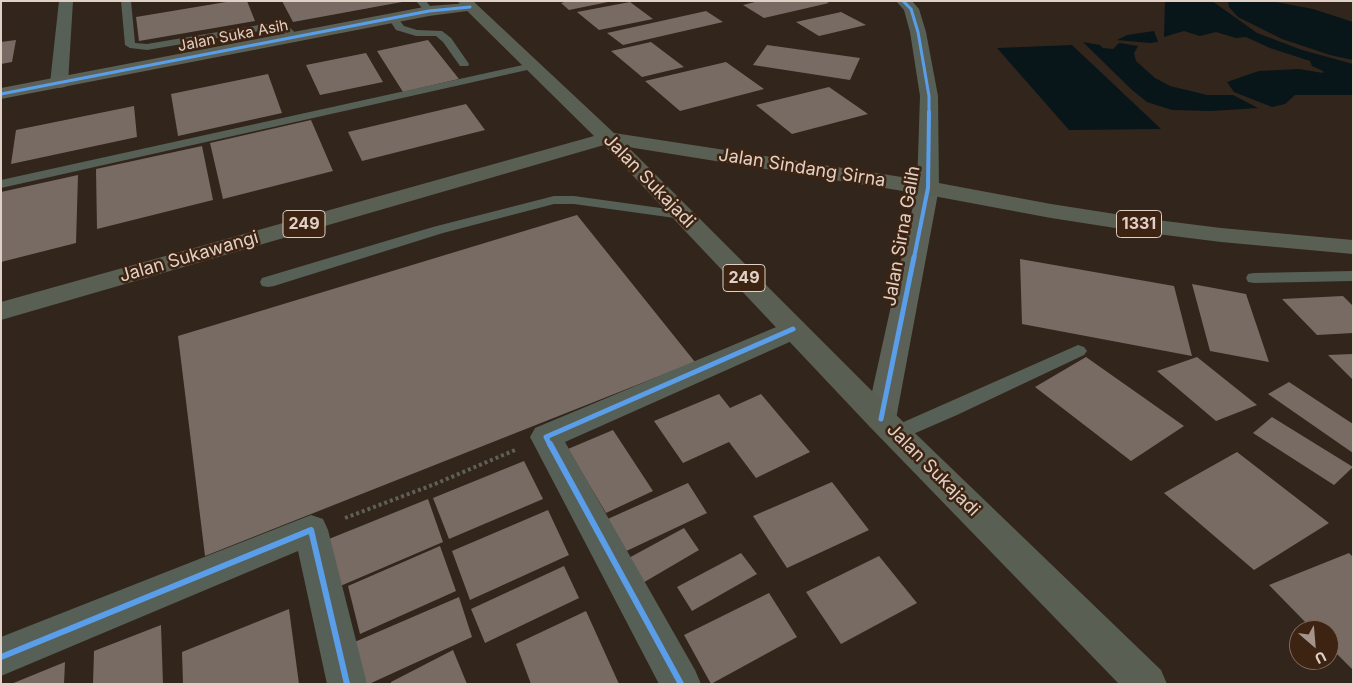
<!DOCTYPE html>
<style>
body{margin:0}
#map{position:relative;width:1354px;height:685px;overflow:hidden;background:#32251c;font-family:Inter,sans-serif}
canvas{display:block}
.frame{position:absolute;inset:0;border:2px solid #e1d0c5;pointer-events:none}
.north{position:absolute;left:1289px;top:620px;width:50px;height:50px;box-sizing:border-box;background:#3c2312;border:1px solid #7e685a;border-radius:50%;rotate:153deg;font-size:14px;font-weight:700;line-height:20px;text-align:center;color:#e1d0c5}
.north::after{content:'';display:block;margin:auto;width:18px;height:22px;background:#a4948a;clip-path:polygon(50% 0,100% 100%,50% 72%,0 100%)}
</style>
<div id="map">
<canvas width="1354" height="685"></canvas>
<div class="frame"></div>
<div class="north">U</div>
</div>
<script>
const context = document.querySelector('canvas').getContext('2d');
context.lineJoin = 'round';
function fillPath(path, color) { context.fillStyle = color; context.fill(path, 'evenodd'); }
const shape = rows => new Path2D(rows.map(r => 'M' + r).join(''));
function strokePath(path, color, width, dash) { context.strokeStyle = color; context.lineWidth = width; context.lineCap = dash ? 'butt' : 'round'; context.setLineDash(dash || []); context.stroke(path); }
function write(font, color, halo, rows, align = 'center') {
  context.font = font + ' Inter,sans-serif'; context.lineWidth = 5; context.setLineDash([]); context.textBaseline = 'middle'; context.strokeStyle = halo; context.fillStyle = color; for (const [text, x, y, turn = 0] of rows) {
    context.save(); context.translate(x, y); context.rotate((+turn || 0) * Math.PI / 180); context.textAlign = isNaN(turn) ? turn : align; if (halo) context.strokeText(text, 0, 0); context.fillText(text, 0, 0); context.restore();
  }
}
fillPath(shape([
 [1165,1,1212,1,1257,33,1302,50,1353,64,1353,95,1295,95,1285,104,1272,107,1234,92,1227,82,1259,71,1299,69,1323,73,1323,71,1312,66,1310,61,1270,48,1246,37,1236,38,1216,32,1200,36,1184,31,1164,37],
 [1228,1,1270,1,1313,9,1353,22,1353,60,1330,55,1282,39,1238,17,1229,7],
 [1154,31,1158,42,1150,43,1117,40,1127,35],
 [1083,42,1100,45,1103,48,1113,49,1119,43,1138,46,1134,53,1136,61,1155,78,1170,86,1207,95,1233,95,1258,108,1211,111,1172,110,1147,102,1131,89],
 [1072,45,1161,129,1069,130,997,48]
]), '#081519');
fillPath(shape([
 [232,1,247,1,255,21,139,41,136,17],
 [282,1,402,1,402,2,293,22],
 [568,1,608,1,608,2,569,10,561,3],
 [759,1,825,1,829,3,764,18,743,5],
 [630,2,653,19,599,30,577,12],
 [706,11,723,22,623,45,607,33],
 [841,12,866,25,819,36,796,22],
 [16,40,12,62,1,64,1,42],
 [428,40,459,79,403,92,377,51],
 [651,42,684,67,642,77,611,51],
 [767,45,860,58,850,80,753,65],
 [366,53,383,82,320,95,306,65],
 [726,62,764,89,680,111,645,81],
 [268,74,282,113,178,136,171,94],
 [829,87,868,114,792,134,756,105],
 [466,104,485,130,362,161,348,132],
 [134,106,137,137,11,164,16,130],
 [311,120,333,171,223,199,210,143],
 [202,146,213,200,97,229,96,169],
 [78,175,76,243,1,262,1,192],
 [577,215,695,362,205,556,178,336],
 [1020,259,1174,286,1192,356,1022,324],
 [1192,284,1246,294,1269,362,1210,351],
 [1343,296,1353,306,1353,333,1317,335,1282,299],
 [1353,354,1353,380,1328,355],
 [1086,357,1184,426,1131,461,1035,387],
 [1197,357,1257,405,1216,421,1157,371],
 [1289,382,1353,424,1353,453,1268,394],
 [719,394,730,408,761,394,810,452,756,478,729,442,683,463,654,421],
 [1272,417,1353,467,1334,485,1253,433],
 [613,430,653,491,606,513,568,449],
 [1237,452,1329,523,1254,570,1164,493],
 [524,461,543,499,449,539,433,498],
 [832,482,869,530,787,568,753,516],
 [688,483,707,513,618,555,601,522],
 [428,499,443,542,331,590,319,543],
 [548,510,569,555,470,600,452,551],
 [684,528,699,550,641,584,625,560],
 [440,546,456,591,360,634,348,586],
 [741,553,757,574,692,611,677,587],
 [1349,553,1353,557,1353,670,1329,646,1329,630,1313,630,1269,585],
 [879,556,917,603,841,644,806,592],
 [564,566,579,598,485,643,471,609],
 [769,593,797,637,711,684,684,635],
 [459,597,472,637,369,684,358,684,350,644],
 [289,609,299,684,183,684,182,652],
 [586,611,619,684,531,684,516,644],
 [161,625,163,684,93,684,94,651],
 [453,650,467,684,391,684,391,682],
 [65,662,64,684,11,684]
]), '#786b64');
strokePath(shape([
 [345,518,435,484,515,450]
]), '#5f6058', 4, [3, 3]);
fillPath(shape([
 [121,1,131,1,135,43,147,44,265,24,288,26,300,37,295,40,281,31,265,30,147,50,130,48,125,45,121,1],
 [416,1,426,1,434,11,432,13,426,13,416,1],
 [393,15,396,16,404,26,417,30,442,31,451,38,469,64,468,66,460,66,443,42,436,36,416,36,396,30,388,18,393,15],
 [532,63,536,64,537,66,536,68,1,188,1,180,532,63],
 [554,196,574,196,682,211,687,212,689,215,687,218,682,219,574,204,554,204,443,233,274,286,268,287,262,286,260,282,262,278,433,227,554,196],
 [1353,271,1353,281,1254,283,1248,282,1246,278,1248,274,1254,273,1353,271],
 [1078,345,1084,347,1087,351,1084,355,957,415,897,441,890,438,887,433,890,428,1078,345]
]), '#576056');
fillPath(shape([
 [59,1,73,1,68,83,65,87,59,88,53,87,50,83,59,1],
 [896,1,912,1,919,9,926,32,938,96,939,188,936,193,928,195,920,193,917,188,920,96,910,32,904,10,896,1],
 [793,320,803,322,806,329,803,336,565,442,695,670,701,684,659,684,530,437,535,428,793,320],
 [311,515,323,519,328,530,367,684,327,684,298,551,1,676,1,637,311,515]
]), '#576056');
fillPath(shape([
 [470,3,475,4,477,7,475,10,429,16,1,99,1,88,429,6,470,3],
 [928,181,936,183,939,188,896,419,892,427,881,431,870,427,866,419,917,188,920,183,928,181]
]), '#5b6156');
fillPath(shape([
 [457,1,473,1,614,133,928,181,1051,204,1141,218,1221,228,1353,240,1353,254,1221,242,1141,232,1051,218,928,195,628,147,892,411,1161,670,1167,684,1119,684,870,427,604,145,1,320,1,302,594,136,457,1]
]), '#5a5f53');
strokePath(shape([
 [903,1,911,9,918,32,929,96,929,113],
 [1,94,429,11,470,7]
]), '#5a9eea', 3);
strokePath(shape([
 [914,258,928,188,929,112]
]), '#5a9eea', 4);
strokePath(shape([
 [881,419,914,257],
 [550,445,546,437,793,329]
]), '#5a9eea', 5);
strokePath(shape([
 [550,444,681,684],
 [1,657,311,530,347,684]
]), '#5a9eea', 6);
write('15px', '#e1d0c5', '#3c2312', [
 ["Jalan Suka Asih",233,36,-11]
]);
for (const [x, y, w] of [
 [304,224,42],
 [1139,224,45],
 [744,278,42]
]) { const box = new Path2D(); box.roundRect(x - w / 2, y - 13.5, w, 27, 4); context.fillStyle = '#3c2312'; context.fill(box); strokePath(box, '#e1d0c5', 1); }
write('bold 16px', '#e1d0c5', null, [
 ["249",304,224],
 ["1331",1139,224],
 ["249",744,278]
]);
write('18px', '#e1d0c5', '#3c2312', [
 ["Jalan Sindang Sirna",802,168,9],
 ["Jalan Sukajadi",649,181,46],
 ["Jalan Sirna Galih",902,236,-80],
 ["Jalan Sukawangi",189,257,-16],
 ["Jalan Sukajadi",933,470,45]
]);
</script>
